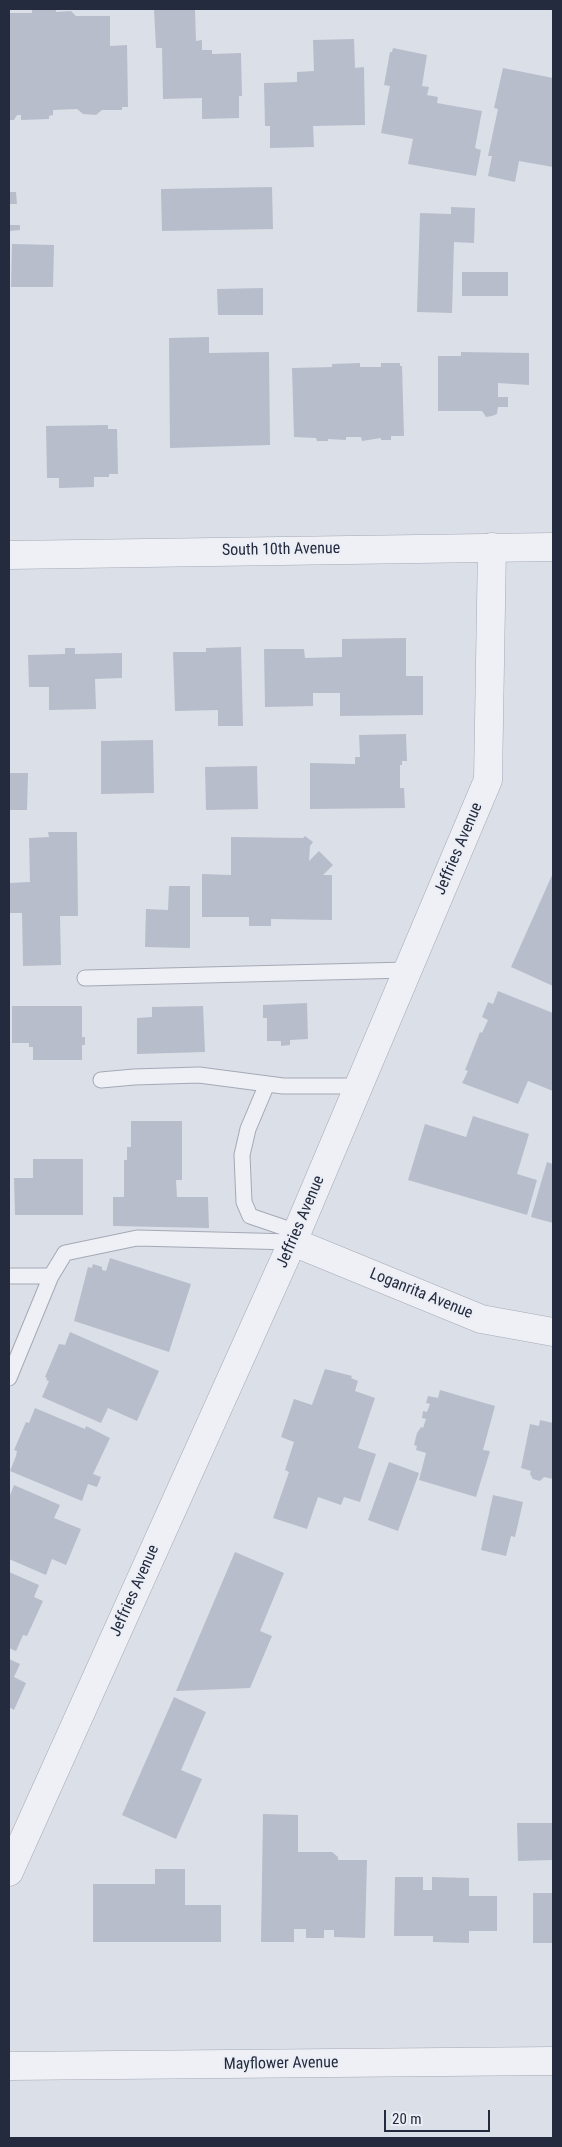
<!DOCTYPE html>
<style>
body{margin:0}
#map{position:relative;width:562px;height:2147px;overflow:hidden;background:#dbdfe8;font-family:"Roboto Condensed",sans-serif}
canvas{display:block}
.frame{position:absolute;inset:0;border:10px solid #242b3f;pointer-events:none}
.scale{position:absolute;left:384px;top:2110px;width:106px;height:22px;box-sizing:border-box;border:2px solid #242b3f;border-top:0;padding-left:6px;font-size:15px;line-height:18px;white-space:nowrap;color:#242b3f;-webkit-text-stroke:4px #ebeef5;paint-order:stroke}
</style>
<div id="map">
<canvas width="562" height="2147"></canvas>
<div class="frame"></div>
<div class="scale">20 m</div>
</div>
<script>
const context = document.querySelector('canvas').getContext('2d');
context.lineJoin = 'round';
function fillPath(path, color) { context.fillStyle = color; context.fill(path, 'evenodd'); }
const shape = rows => new Path2D(rows.map(r => 'M' + r).join(''));
function strokePath(path, color, width, dash) { context.strokeStyle = color; context.lineWidth = width; context.lineCap = dash ? 'butt' : 'round'; context.setLineDash(dash || []); context.stroke(path); }
function write(font, color, halo, rows, align = 'center') {
  context.font = font + ' "Roboto Condensed",sans-serif'; context.lineWidth = 4; context.setLineDash([]); context.textBaseline = 'middle'; context.strokeStyle = halo; context.fillStyle = color; for (const [text, x, y, turn = 0] of rows) {
    context.save(); context.translate(x, y); context.rotate((+turn || 0) * Math.PI / 180); context.textAlign = isNaN(turn) ? turn : align; if (halo) context.strokeText(text, 0, 0); context.fillText(text, 0, 0); context.restore();
  }
}
fillPath(shape([
 [32,9,56,9,56,12,71,11,76,16,110,16,110,46,127,45,128,107,122,107,122,110,102,110,96,115,83,114,77,109,53,110,53,115,49,116,49,119,21,120,21,115,17,115,14,120,9,120,9,13,32,13],
 [154,9,195,9,196,41,202,40,202,50,212,50,212,54,241,53,242,96,239,96,239,118,202,119,202,98,163,99,162,48,156,48],
 [354,39,355,68,364,67,365,125,313,126,314,147,270,148,270,126,265,126,264,83,297,82,297,72,314,71,313,40],
 [393,48,427,55,422,86,429,87,427,95,438,97,437,103,482,111,475,148,481,150,476,176,408,164,413,139,381,133,390,86,384,85,390,52,392,52],
 [503,68,553,78,553,167,519,161,515,182,488,176,492,156,488,156,498,109,494,108],
 [272,187,273,229,162,231,161,189],
 [9,192,16,192,17,204,9,204],
 [451,207,475,208,474,243,454,242,452,313,417,312,420,213,451,214],
 [9,225,20,225,20,230,9,231],
 [12,244,54,245,53,287,11,287],
 [462,272,508,272,508,296,462,296],
 [263,288,263,315,218,315,217,289],
 [209,337,209,353,269,352,270,445,170,448,169,338],
 [461,352,529,353,529,385,498,383,498,397,508,397,508,407,498,407,497,414,492,416,486,417,482,411,438,411,438,356,461,356],
 [360,363,360,367,381,367,381,363,400,363,400,366,402,366,404,436,391,436,391,440,381,440,381,438,362,441,361,437,346,437,346,440,328,439,328,441,317,441,316,438,294,437,292,368,332,367,332,364],
 [108,425,108,429,117,429,118,474,109,474,109,477,94,477,94,487,59,488,59,478,47,478,46,426],
 [406,638,406,676,423,676,423,715,340,716,340,693,313,693,313,706,265,707,264,649,304,649,305,658,342,657,342,639],
 [241,647,243,726,218,726,218,710,175,711,173,652,206,652,206,648],
 [65,648,75,648,75,654,122,653,122,678,95,679,96,709,49,710,49,687,29,687,28,655,65,654],
 [406,734,407,761,402,761,402,765,400,765,400,788,404,788,405,808,310,809,310,763,355,764,355,757,360,757,359,735],
 [153,740,154,793,101,794,101,741],
 [257,766,258,809,206,810,205,767],
 [9,773,28,773,27,810,9,810],
 [48,832,77,832,78,916,60,916,61,965,23,966,22,913,9,913,9,883,30,882,29,838,49,837],
 [305,836,313,842,310,846,309,861,319,851,333,865,323,875,332,875,332,920,271,919,271,926,249,926,249,917,202,917,202,874,231,875,231,837,303,838],
 [553,873,553,986,511,967],
 [169,886,190,886,190,948,145,947,146,909,168,910],
 [498,991,553,1013,553,1091,528,1081,518,1104,462,1083,468,1071,465,1070,480,1032,482,1033,488,1020,482,1017,488,1002,493,1004],
 [307,1003,308,1039,290,1040,290,1045,281,1046,281,1041,267,1041,267,1018,263,1018,263,1005],
 [12,1006,82,1006,82,1037,85,1037,85,1045,82,1045,82,1060,33,1060,33,1047,29,1047,29,1043,12,1043],
 [203,1006,205,1052,137,1054,137,1018,152,1017,152,1007],
 [473,1116,529,1134,517,1174,537,1180,527,1215,408,1180,425,1124,466,1137],
 [131,1121,182,1121,182,1180,176,1180,177,1197,208,1197,209,1228,113,1226,113,1197,124,1197,124,1160,127,1160,127,1147,131,1147],
 [33,1159,83,1159,83,1215,15,1215,14,1178,33,1178],
 [547,1162,553,1164,553,1223,531,1217],
 [110,1258,191,1284,169,1352,74,1321,88,1267,92,1268,93,1264,102,1267,102,1270,106,1271],
 [70,1332,159,1371,137,1421,108,1408,101,1423,42,1397,49,1381,46,1380,47,1378,45,1377,59,1344,65,1345],
 [325,1369,352,1376,351,1378,358,1381,355,1391,375,1398,358,1448,376,1454,360,1502,344,1497,341,1505,318,1497,307,1529,273,1518,289,1472,285,1470,294,1442,281,1437,294,1399,312,1405],
 [440,1390,495,1406,483,1450,490,1451,476,1497,419,1480,426,1453,416,1450,417,1446,414,1445,417,1433,421,1427,423,1428,426,1419,422,1418,423,1411,427,1412,430,1404,426,1403,428,1396,438,1398],
 [35,1408,85,1429,86,1426,110,1438,93,1474,101,1477,97,1487,88,1484,82,1501,10,1471,16,1456,17,1451,14,1450,26,1422,29,1423],
 [540,1420,553,1423,553,1479,544,1477,540,1481,533,1479,530,1474,531,1471,521,1468,530,1424,539,1426],
 [389,1462,419,1473,398,1531,368,1520],
 [14,1485,60,1505,54,1518,81,1529,66,1565,52,1559,46,1575,9,1559,9,1498],
 [493,1495,523,1502,515,1537,511,1536,506,1556,481,1550],
 [235,1552,284,1573,260,1631,272,1636,250,1688,176,1691],
 [9,1572,39,1585,34,1597,43,1601,27,1636,23,1635,16,1651,9,1648],
 [9,1659,20,1664,14,1677,26,1683,14,1710,9,1707],
 [174,1697,206,1712,181,1770,202,1779,176,1839,122,1815],
 [263,1814,298,1815,298,1852,332,1852,338,1857,338,1860,367,1860,365,1938,334,1937,334,1930,324,1930,324,1938,306,1938,306,1929,294,1929,294,1942,261,1942],
 [517,1823,553,1823,553,1860,518,1861],
 [155,1869,185,1869,185,1905,221,1905,221,1942,93,1942,93,1884,155,1884],
 [395,1877,423,1877,423,1890,432,1890,432,1877,469,1878,469,1896,497,1896,497,1931,469,1931,469,1943,433,1942,433,1936,394,1936],
 [533,1893,553,1893,553,1943,533,1943]
]), '#b8bdcb');
const service = shape([
 [85,978,407,970],
 [101,1080,134,1077,199,1075,283,1086,359,1086],
 [267,1084,248,1129,242,1155,244,1202,250,1216,297,1232],
 [9,1276,51,1276,9,1378],
 [51,1276,65,1253,137,1238,293,1242]
]);
const minor = shape([
 [293,1242,481,1319,553,1332],
 [9,1872,297,1232,488,780,492,547]
]);
const tertiary = shape([
 [9,555,553,547],
 [9,2066,553,2061]
]);
strokePath(service, '#a4a9b5', 17);
strokePath(minor, '#a4a9b5', 29);
strokePath(tertiary, '#a4a9b5', 29);
strokePath(service, '#eef0f5', 15);
strokePath(minor, '#eef0f5', 28);
strokePath(tertiary, '#eef0f5', 28);
write('16px', '#242b3f', '#ebeef5', [
 ["South 10th Avenue",281,550,-1],
 ["Jeffries Avenue",459,849,-67],
 ["Jeffries Avenue",301,1222,-67],
 ["Loganrita Avenue",421,1294,22],
 ["Jeffries Avenue",135,1591,-66],
 ["Mayflower Avenue",281,2064,-1]
]);
</script>
